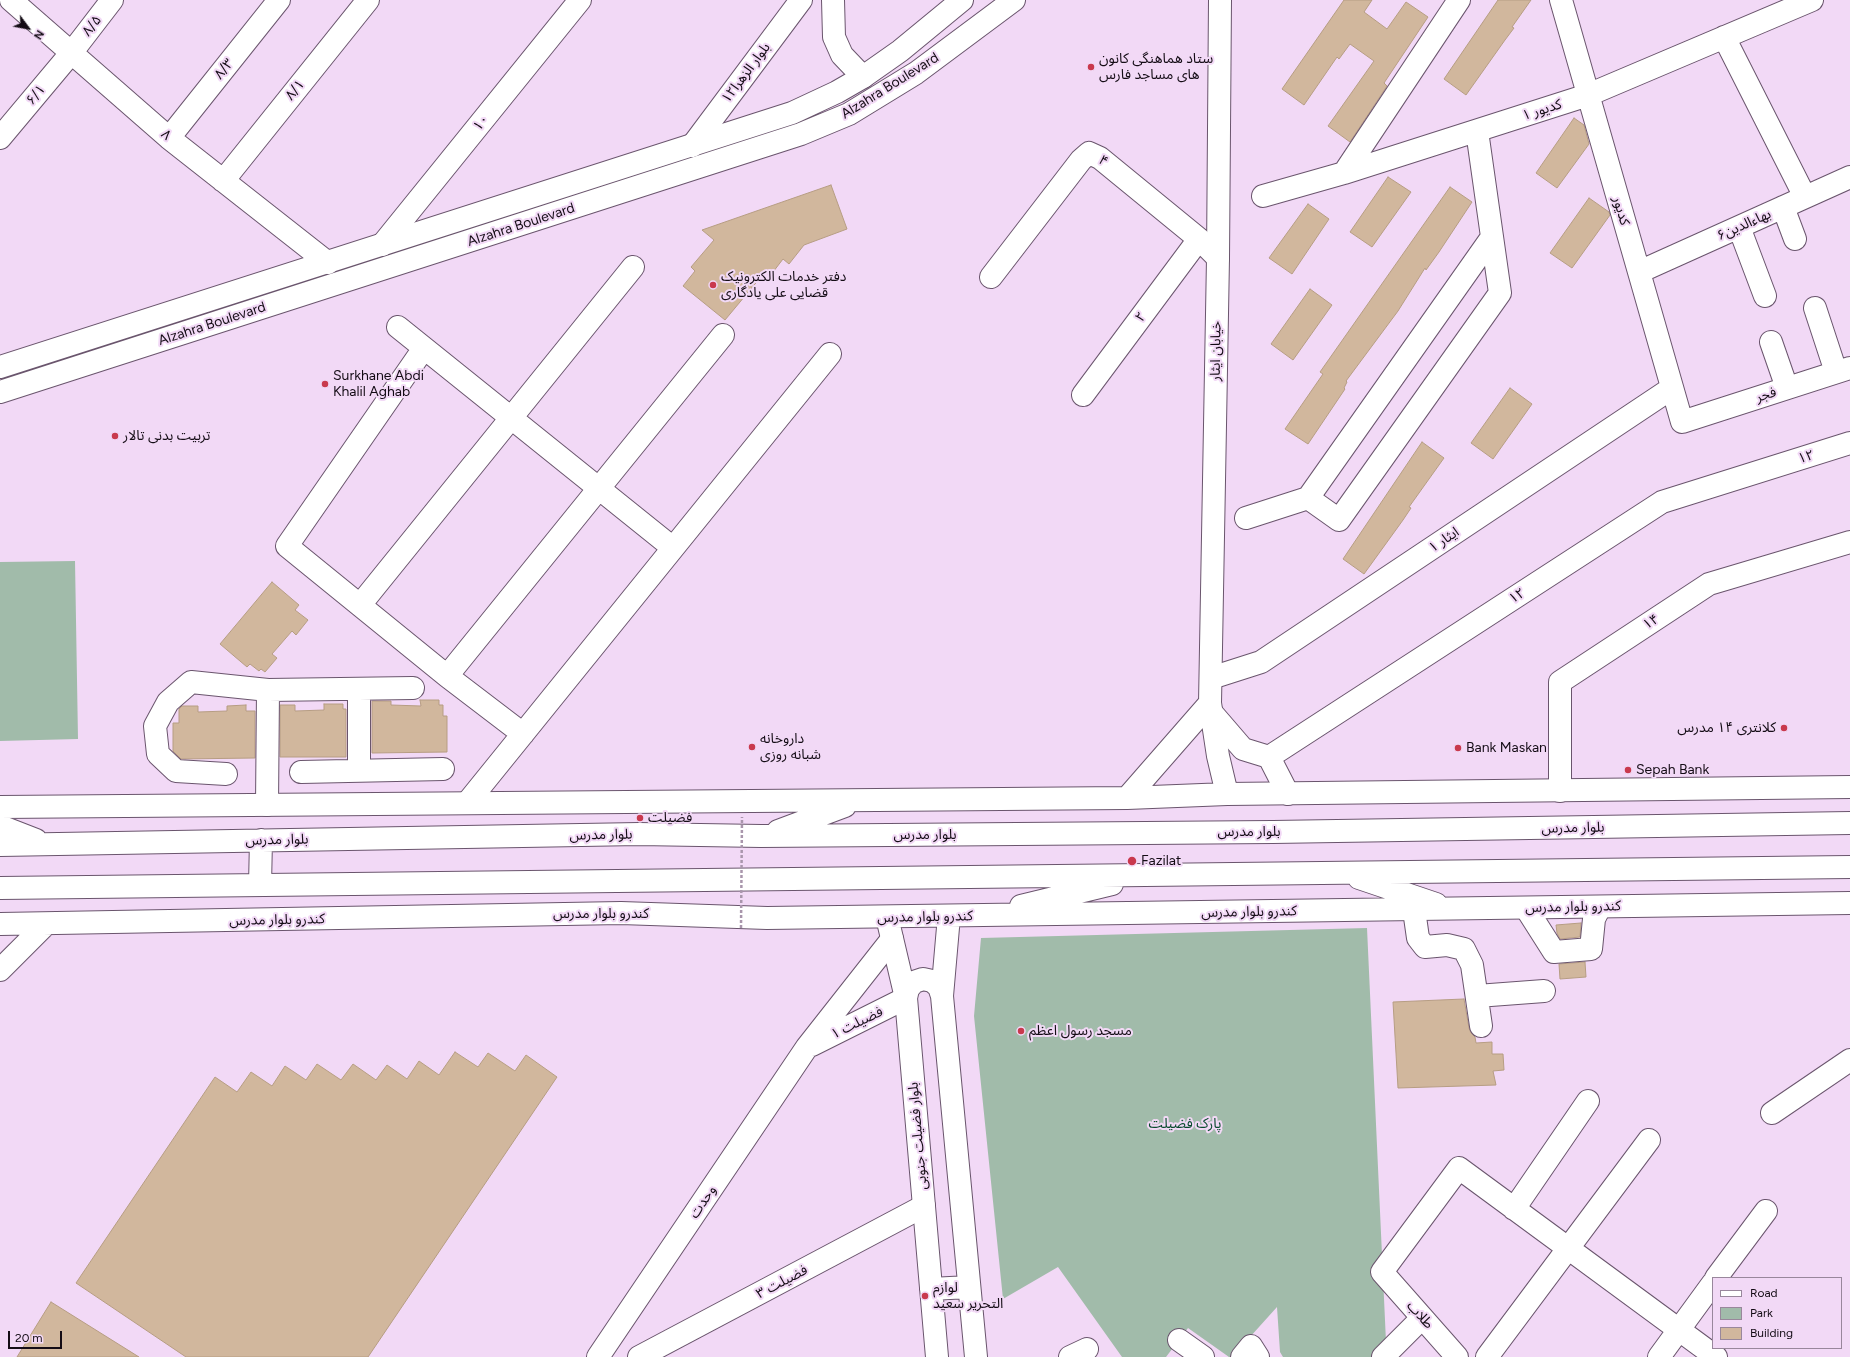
<!DOCTYPE html>
<meta charset="utf-8">
<style>
body{margin:0}
#map{position:relative;width:1850px;height:1357px;overflow:hidden;background:#f2d9f6;font-family:Figtree,sans-serif}
canvas{display:block}
.legend{position:absolute;left:1712px;top:1277px;width:130px;height:72px;box-sizing:border-box;background:#f2d9f6;border:1px solid #99879c;margin:0;padding:5px 7px;list-style:none;font-size:12px;color:#140c15}
.legend li{display:flex;align-items:center;gap:8px;height:20px}
.legend b{width:20px;border:1px solid #99879c}
.north{position:absolute;left:8px;top:8px;width:40px;height:40px;-webkit-text-stroke:3px #f2d9f6;paint-order:stroke;rotate:122deg;font-size:11px;font-weight:700;line-height:16px;text-align:center;color:#140c15}
.north::after{content:'';display:block;margin:auto;width:14px;height:18px;background:#140c15;clip-path:polygon(50% 0,100% 100%,50% 72%,0 100%)}
.scale{position:absolute;left:8px;top:1331px;width:54px;height:18px;box-sizing:border-box;border:2px solid #140c15;border-top:0;padding-left:5px;font-size:12px;line-height:14px;white-space:nowrap;color:#140c15;-webkit-text-stroke:3px #f2d9f6;paint-order:stroke}
</style>
<div id="map">
<canvas width="1850" height="1357"></canvas>
<ul class="legend">
<li><b style="height:5px;background:#fff"></b>Road</li>
<li><b style="height:11px;background:#a1bbaa"></b>Park</li>
<li><b style="height:11px;background:#d1b79d"></b>Building</li>
</ul>
<div class="north">N</div>
<div class="scale">20 m</div>
</div>
<script>
const context = document.querySelector('canvas').getContext('2d');
context.lineJoin = 'round';
function fillPath(path, color) { context.fillStyle = color; context.fill(path, 'evenodd'); }
const shape = rows => new Path2D(rows.map(r => 'M' + r).join(''));
function strokePath(path, color, width, dash) { context.strokeStyle = color; context.lineWidth = width; context.lineCap = dash ? 'butt' : 'round'; context.setLineDash(dash || []); context.stroke(path); }
function write(font, color, halo, rows, align = 'center') {
  context.font = font + ' Figtree,"Noto Sans Arabic",sans-serif'; context.lineWidth = 4; context.setLineDash([]); context.textBaseline = 'middle'; context.strokeStyle = halo; context.fillStyle = color; for (const [text, x, y, turn = 0] of rows) {
    context.save(); context.translate(x, y); context.rotate((+turn || 0) * Math.PI / 180); context.textAlign = isNaN(turn) ? turn : align; if (halo) context.strokeText(text, 0, 0); context.fillText(text, 0, 0); context.restore();
  }
}
fillPath(shape([
 [75,561,78,739,0,741,0,562],
 [1367,928,1386,1342,1372,1357,1283,1357,1280,1352,1277,1307,1232,1357,1229,1357,1188,1328,1166,1357,1122,1357,1058,1267,1003,1299,974,1016,981,938]
]), '#a1bbaa');
const building = shape([
 [1344,0,1372,0,1364,12,1387,29,1406,2,1428,17,1384,83,1387,86,1350,142,1328,126,1374,61,1350,44,1339,59,1337,57,1304,105,1282,89,1344,0],
 [1498,0,1531,0,1512,27,1514,28,1505,40,1466,95,1444,79,1498,0],
 [1574,118,1584,125,1589,144,1557,188,1536,173,1574,118],
 [1388,177,1411,192,1372,247,1350,232,1388,177],
 [831,185,847,229,804,245,789,264,783,259,770,276,765,272,725,320,683,286,695,271,691,267,714,240,702,230,831,185],
 [1450,187,1472,202,1439,252,1426,270,1425,268,1398,311,1346,381,1347,382,1344,388,1345,389,1308,444,1285,429,1323,374,1320,372,1450,187],
 [1589,198,1609,212,1610,215,1572,268,1550,253,1589,198],
 [1308,204,1329,219,1292,274,1269,258,1308,204],
 [1310,289,1332,305,1293,360,1271,344,1310,289],
 [1510,388,1532,404,1493,459,1471,443,1510,388],
 [1422,442,1444,458,1409,507,1411,508,1403,520,1364,574,1343,559,1422,442],
 [272,582,299,605,295,610,308,620,296,635,292,631,272,654,277,658,265,672,261,669,259,671,250,664,247,667,220,644,272,582],
 [420,700,439,700,439,705,443,705,443,716,447,716,447,752,372,753,372,701,391,701,391,705,421,706,420,700],
 [324,704,343,704,343,709,346,709,346,757,280,757,280,705,295,705,295,711,324,710,324,704],
 [246,705,246,711,255,711,255,758,181,759,173,751,173,723,179,723,179,709,182,706,198,706,198,712,227,711,227,706,246,705],
 [1581,923,1580,937,1560,939,1557,933,1556,925,1581,923],
 [1585,962,1586,977,1560,979,1559,964,1585,962],
 [1464,999,1469,1028,1471,1033,1475,1037,1476,1043,1492,1042,1492,1054,1503,1054,1504,1070,1493,1071,1496,1085,1398,1088,1393,1002,1464,999],
 [455,1052,478,1067,488,1053,515,1071,526,1055,557,1077,368,1357,186,1357,76,1283,215,1077,237,1092,251,1072,272,1086,285,1066,306,1080,317,1064,341,1080,353,1064,376,1080,387,1065,407,1079,419,1061,439,1075,455,1052],
 [51,1302,139,1357,17,1357,51,1302]
]);
fillPath(building, '#d1b79d');
strokePath(building, '#b69d83', 1);
const minor = shape([
 [11,0,169,138,328,263],
 [833,0,834,37,842,55,863,77],
 [1561,0,1682,422,1850,368],
 [1724,37,1805,197],
 [1477,131,1500,293,1339,520,1308,498,1492,237],
 [0,138,72,52,112,0],
 [169,138,279,0],
 [692,146,801,0],
 [1344,173,1459,0],
 [223,181,368,0],
 [1263,196,1344,173,1588,95,1812,0],
 [1783,207,1795,239],
 [1739,227,1765,296],
 [382,245,580,0],
 [1639,272,1850,177],
 [991,277,1081,160,1089,153,1100,158,1199,239,1218,258],
 [1815,308,1836,372],
 [398,327,673,548],
 [1771,342,1787,388],
 [424,348,287,546,447,676,523,734],
 [1083,395,1199,239],
 [1246,518,1308,498],
 [360,605,633,267],
 [447,676,723,335],
 [1211,678,1261,662,1672,388],
 [359,689,359,770],
 [1212,713,1243,749,1269,757,1662,502,1850,443],
 [1269,757,1288,794],
 [301,772,443,769],
 [226,774,176,771,158,754,155,726,168,702,191,682,268,690,413,688],
 [1560,791,1560,682,1709,584,1850,542],
 [467,803,830,354],
 [267,805,268,690],
 [1526,908,1554,952,1591,949,1594,919,1600,907],
 [1414,910,1418,938,1425,947,1447,945,1464,949,1472,965,1481,1026],
 [1477,996,1544,991],
 [812,1045,906,998],
 [1772,1113,1850,1060],
 [1514,1209,1588,1101],
 [1716,1278,1766,1211],
 [1179,1340,1203,1357],
 [598,1357,807,1047,892,939],
 [639,1357,924,1206],
 [1070,1357,1087,1349],
 [1242,1357,1251,1346,1258,1357],
 [1383,1357,1422,1318],
 [1457,1357,1382,1272,1459,1168,1716,1357],
 [1487,1357,1649,1140],
 [1659,1357,1713,1283]
]);
const major = shape([
 [1220,0,1218,258,1210,703,1218,756,1227,794],
 [0,367,792,113,837,92,863,77,900,51,962,0],
 [0,392,801,134,849,114,916,73,1014,0],
 [1127,798,1210,703],
 [0,807,1127,798,1227,794,1850,787],
 [0,826,36,840],
 [778,831,845,806],
 [0,845,639,834,761,836,1273,832,1850,823],
 [1359,878,1436,904],
 [260,885,261,840],
 [0,888,1850,867],
 [1021,906,1112,884],
 [949,916,942,996,976,1357],
 [887,917,906,998,937,1357],
 [0,924,621,913,767,918,1850,903],
 [0,970,46,924],
 [906,998,908,989,914,982,923,979,932,981,939,987,942,996],
 [931,1289,969,1287]
]);
strokePath(minor, '#6a556d', 24);
strokePath(major, '#6a556d', 24);
strokePath(minor, '#fff', 22);
strokePath(major, '#fff', 22);
strokePath(shape([
 [741,928,742,817]
]), '#a996ac', 2.5, [3, 2]);
for (const [x, y, r, color] of [
 [1091,67,4,"#c9394d"],
 [713,285,4,"#c9394d"],
 [325,384,4,"#c9394d"],
 [115,436,4,"#c9394d"],
 [1784,728,4,"#c9394d"],
 [752,747,4,"#c9394d"],
 [1458,748,4,"#c9394d"],
 [1628,770,4,"#c9394d"],
 [640,818,4,"#c9394d"],
 [1132,861,5,"#c9394d"],
 [1021,1031,4,"#c9394d"],
 [925,1296,4,"#c9394d"]
]) { const dot = new Path2D(); dot.arc(x, y, r, 0, 2 * Math.PI); context.fillStyle = color; context.fill(dot); strokePath(dot, '#f2d9f6', 1.5); }
write('14px', '#140c15', '#f2d9f6', [
 ["۸/۵",92,26,-52],
 ["۸/۳",224,69,-51],
 ["بلوار الزهرا۱۲",746,73,-53],
 ["Alzahra Boulevard",890,86,-32],
 ["۸/۱",295,90,-51],
 ["۶/۱",36,95,-50],
 ["کدیور ۱",1542,110,-18],
 ["۱۰",481,123,-51],
 ["۸",166,135,40],
 ["۴",1103,161,35],
 ["کدیور",1621,211,74],
 ["Alzahra Boulevard",521,225,-18],
 ["۶بهاءالدين",1744,225,-24],
 ["۲",1141,317,-53],
 ["Alzahra Boulevard",212,324,-18],
 ["خیابان ایثار",1216,351,-89],
 ["فجر",1766,395,-18],
 ["۱۲",1806,457,-17],
 ["ایثار ۱",1444,540,-34],
 ["۱۲",1517,596,-33],
 ["۱۴",1651,622,-33],
 ["بلوار مدرس",1573,828,-1],
 ["بلوار مدرس",1249,832],
 ["بلوار مدرس",601,835,-1],
 ["بلوار مدرس",925,835],
 ["بلوار مدرس",277,840,-1],
 ["کندرو بلوار مدرس",1573,907,-1],
 ["کندرو بلوار مدرس",1249,912,-1],
 ["کندرو بلوار مدرس",601,914],
 ["کندرو بلوار مدرس",925,917,-1],
 ["کندرو بلوار مدرس",277,920,-1],
 ["فضیلت ۱",857,1023,-26],
 ["بلوار فضیلت جنوبی",918,1136,-95],
 ["وحدت",703,1202,-56],
 ["فضیلت ۳",782,1282,-28],
 ["طلاب",1420,1315,48]
]);
write('14px', '#140c15', '#f2d9f6', [
 ["ستاد هماهنگی کانون",1099,59],
 ["های مساجد فارس",1099,75],
 ["دفتر خدمات الکترونیک",721,277],
 ["قضایی علی یادگاری",721,293],
 ["Surkhane Abdi",333,376],
 ["Khalil Aghab",333,392],
 ["تربیت بدنی تالار",123,436],
 ["کلانتری ۱۴ مدرس",1776,728,"right"],
 ["داروخانه",760,739],
 ["شبانه روزی",760,755],
 ["Bank Maskan",1466,748],
 ["Sepah Bank",1636,770],
 ["فضیلت",648,818],
 ["Fazilat",1141,861],
 ["مسجد رسول اعظم",1029,1031],
 ["لوازم",933,1288],
 ["التحریر سعید",933,1304]
], 'left');
write('14px', '#084b2d', '#f2d9f6', [
 ["پارک فضیلت",1185,1124]
]);
</script>
